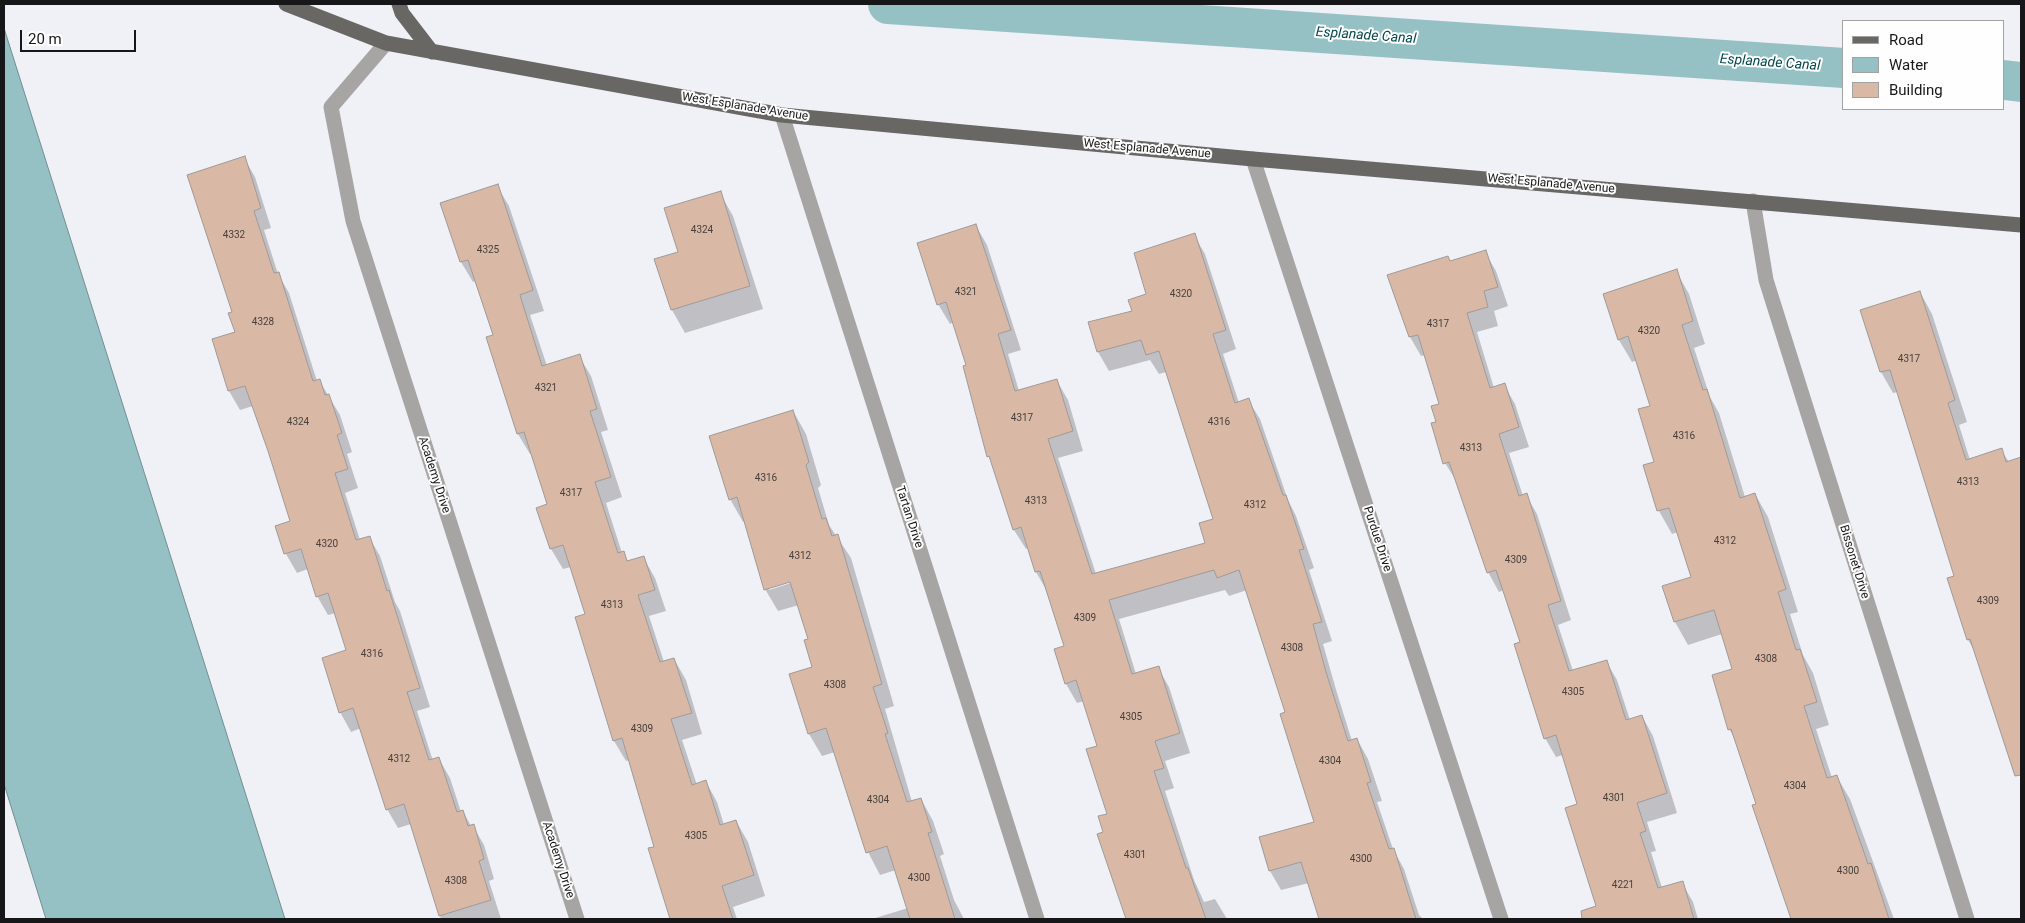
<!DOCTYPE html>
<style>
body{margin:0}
#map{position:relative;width:2025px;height:923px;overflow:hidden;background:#f0f1f6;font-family:Roboto,sans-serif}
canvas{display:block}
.frame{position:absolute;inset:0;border:5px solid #171719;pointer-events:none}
.legend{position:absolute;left:1842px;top:20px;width:162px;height:90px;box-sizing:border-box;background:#fefefe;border:1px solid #a2a2a2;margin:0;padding:6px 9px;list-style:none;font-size:15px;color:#171719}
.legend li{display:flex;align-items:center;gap:10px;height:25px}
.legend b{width:25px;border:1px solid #a2a2a2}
.scale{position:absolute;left:20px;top:30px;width:116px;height:22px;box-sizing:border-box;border:2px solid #171719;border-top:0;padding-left:6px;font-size:15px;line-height:18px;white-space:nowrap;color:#171719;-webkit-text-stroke:4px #fefefe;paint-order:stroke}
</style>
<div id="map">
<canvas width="2025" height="923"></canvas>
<div class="frame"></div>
<ul class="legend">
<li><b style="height:6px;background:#686763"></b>Road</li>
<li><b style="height:14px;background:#96c1c4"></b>Water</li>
<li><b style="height:14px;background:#d9b9a6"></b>Building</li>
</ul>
<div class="scale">20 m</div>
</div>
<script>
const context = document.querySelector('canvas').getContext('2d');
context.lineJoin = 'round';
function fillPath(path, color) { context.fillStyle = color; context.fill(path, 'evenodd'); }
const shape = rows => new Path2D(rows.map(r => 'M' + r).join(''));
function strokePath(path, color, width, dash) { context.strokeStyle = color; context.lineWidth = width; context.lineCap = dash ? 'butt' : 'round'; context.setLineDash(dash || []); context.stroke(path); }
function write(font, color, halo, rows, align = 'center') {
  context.font = font + ' Roboto,sans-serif'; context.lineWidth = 4; context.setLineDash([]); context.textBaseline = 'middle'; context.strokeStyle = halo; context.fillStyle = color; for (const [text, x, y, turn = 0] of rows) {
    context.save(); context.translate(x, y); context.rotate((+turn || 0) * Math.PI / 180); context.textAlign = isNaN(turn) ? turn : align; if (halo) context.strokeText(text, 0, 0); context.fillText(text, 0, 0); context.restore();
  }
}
const water = shape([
 [4,28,285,919,46,919,4,784,4,28]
]);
fillPath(water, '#96c1c4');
strokePath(water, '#708e91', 1);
fillPath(shape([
 [244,158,255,177,271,228,264,230,278,274,289,293,317,381,319,380,340,415,352,452,347,454,358,488,345,493,360,540,369,537,380,556,395,602,400,611,430,707,417,711,433,761,439,759,450,778,461,812,463,811,471,826,473,826,484,845,494,879,489,881,501,919,441,919,411,824,398,828,387,809,361,728,351,732,340,712,348,651,336,613,328,615,317,596,308,569,297,573,286,554,277,526,292,522,253,406,240,410,229,391,213,340,236,332,233,313],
 [497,186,509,206,544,311,530,315,547,366,579,356,591,376,608,430,601,432,622,497,606,503,622,553,629,562,643,557,655,578,666,611,649,616,664,662,674,659,686,680,702,734,682,740,697,785,706,782,717,802,724,825,736,821,748,842,765,896,733,907,737,919,673,919,650,849,655,848,629,760,626,761,614,741,576,618,587,615,571,567,563,569,551,549,538,509,549,505,533,454,530,454,518,434,488,338,495,336,477,281,473,282,461,262],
 [720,193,733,216,763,309,685,333,672,310,656,260,679,253],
 [976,226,987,245,1021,350,1008,354,1019,391,1057,381,1068,400,1083,451,1058,458,1096,574,1207,544,1214,519,1166,372,1159,374,1150,360,1109,371,1098,352,1147,295,1194,235,1205,254,1236,349,1223,354,1239,403,1248,400,1260,419,1288,500,1296,516,1314,568,1309,570,1332,641,1323,644,1337,693,1352,741,1357,739,1368,759,1382,801,1377,802,1393,849,1404,869,1419,915,1423,919,1320,919,1309,883,1281,890,1270,871,1261,838,1316,822,1286,713,1247,590,1229,596,1225,590,1119,619,1136,674,1158,668,1169,687,1190,753,1165,761,1174,788,1165,791,1194,880,1204,902,1215,899,1227,919,1135,919,1127,906,1105,833,1108,814,1099,746,1084,701,1077,703,1066,684,1065,646,1047,591,1036,572,1028,548,1026,549,1014,530,994,466,988,456,968,366,954,322,950,324,938,304],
 [1485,252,1496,271,1508,306,1494,311,1498,326,1477,332,1494,388,1504,385,1515,404,1529,447,1509,453,1523,496,1526,495,1537,514,1571,620,1558,625,1573,671,1606,661,1617,680,1630,720,1642,716,1653,736,1677,813,1647,822,1656,851,1651,852,1662,888,1682,883,1693,902,1698,919,1599,919,1578,805,1563,755,1556,757,1545,738,1522,643,1504,590,1499,592,1488,572,1457,482,1445,463,1438,422,1440,405,1426,355,1421,356,1410,337,1389,276,1451,262],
 [1676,271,1689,294,1705,344,1694,348,1710,397,1719,413,1745,497,1755,494,1768,517,1798,612,1790,614,1803,655,1813,673,1829,725,1816,729,1832,778,1837,777,1850,799,1894,919,1792,919,1754,806,1757,805,1737,742,1729,729,1733,669,1722,634,1688,645,1675,622,1664,587,1693,578,1678,532,1672,534,1659,511,1645,465,1656,463,1652,407,1637,360,1632,362,1619,340],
 [1920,292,1932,314,1967,422,1959,425,1970,460,2001,450,2009,462,2021,458,2021,774,2009,752,1977,655,1968,640,1948,579,1956,576,1898,392,1893,393,1881,372],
 [793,411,806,434,821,485,818,488,829,525,851,558,894,706,885,709,912,802,921,799,933,821,944,854,940,856,954,900,964,919,872,919,908,908,896,870,880,875,868,852,835,752,822,756,809,734,791,675,814,668,809,640,799,605,778,611,765,589,745,521,743,522,730,499],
 [796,579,797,581,769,590,769,587]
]), '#0003');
strokePath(shape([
 [888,4,1844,68],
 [2004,80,2021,82]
]), '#96c1c4', 40);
const building = shape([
 [245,156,261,208,254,211,274,273,279,272,313,381,320,379,325,395,329,394,342,433,337,435,348,469,335,473,356,540,370,536,387,591,389,590,420,688,407,692,429,760,439,757,457,812,463,810,468,826,474,824,484,859,479,861,491,900,439,916,404,804,386,810,353,708,339,713,322,658,346,650,328,593,316,597,301,549,284,554,275,526,290,521,268,451,245,386,228,391,212,339,235,332,228,313,232,312,187,175,245,156],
 [498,184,533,290,520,295,542,366,580,354,597,409,590,411,611,477,595,482,618,553,624,551,627,561,644,556,655,590,638,595,660,662,674,658,692,713,671,719,692,785,706,780,720,825,736,820,754,875,722,886,733,919,670,919,648,848,654,847,622,738,613,741,575,617,585,614,563,545,550,549,536,508,547,504,524,432,517,434,486,337,493,335,468,260,460,262,440,203,498,184],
 [721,191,750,286,671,310,654,259,678,252,664,208,721,191],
 [976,224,1011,330,998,334,1015,391,1057,379,1073,431,1048,439,1092,574,1205,543,1199,523,1213,519,1159,351,1146,355,1141,340,1097,352,1088,322,1132,311,1128,300,1146,294,1134,253,1195,233,1226,330,1213,334,1235,403,1249,398,1283,495,1286,495,1304,549,1299,550,1322,622,1313,624,1326,672,1348,741,1357,738,1371,782,1367,783,1389,849,1394,848,1416,919,1319,919,1301,862,1269,871,1259,837,1314,822,1280,714,1285,712,1239,570,1217,578,1214,570,1109,600,1132,674,1159,666,1180,733,1155,741,1164,768,1154,771,1186,868,1188,868,1206,919,1126,919,1097,834,1103,832,1098,816,1107,814,1086,749,1097,746,1076,680,1065,684,1054,649,1064,646,1040,571,1035,572,1021,527,1013,530,989,456,987,457,963,366,966,365,946,302,937,305,917,243,976,224],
 [1486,250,1498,287,1484,291,1488,307,1467,313,1490,388,1505,383,1519,427,1499,434,1519,496,1527,493,1561,601,1548,605,1569,671,1607,660,1626,720,1642,715,1667,793,1637,803,1646,831,1640,833,1658,888,1683,881,1694,919,1582,919,1581,911,1596,906,1565,808,1577,804,1556,735,1544,739,1514,644,1520,642,1496,570,1487,573,1449,462,1443,464,1431,423,1436,422,1431,406,1439,404,1418,335,1409,337,1387,275,1448,256,1450,261,1486,250],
 [1677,269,1693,321,1682,325,1703,390,1707,389,1740,498,1755,493,1786,589,1778,592,1796,650,1800,649,1817,702,1804,706,1827,778,1837,775,1868,864,1871,863,1889,919,1791,919,1752,805,1756,804,1731,729,1728,730,1712,675,1732,669,1714,610,1674,622,1662,586,1691,577,1669,508,1657,511,1643,465,1654,462,1638,409,1650,406,1628,336,1618,340,1603,294,1677,269],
 [1920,291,1955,400,1948,403,1966,460,2002,448,2006,462,2021,457,2021,775,2015,776,1970,639,1967,640,1947,578,1954,576,1890,370,1880,372,1860,310,1920,291],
 [793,410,809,462,806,465,822,519,826,518,832,536,838,534,882,684,873,687,888,733,885,734,907,802,921,798,932,832,928,833,955,919,910,919,887,846,866,853,826,728,808,734,789,674,812,667,804,640,808,639,790,582,764,590,737,497,729,500,709,436,793,410]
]);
fillPath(building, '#d9b9a6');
strokePath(building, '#9e9997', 1);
strokePath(shape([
 [386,43,331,107,353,221,577,919],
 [782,115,1037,919],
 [1253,159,1501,919],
 [1753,201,1766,280,1967,919]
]), '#a6a5a3', 15);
strokePath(shape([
 [286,4,386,43,782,115,1253,159,2021,225],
 [399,4,402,13,432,52]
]), '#686763', 15);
write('10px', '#48403c', null, [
 ["4324",702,230],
 ["4332",234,235],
 ["4325",488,250],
 ["4321",966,292],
 ["4320",1181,294],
 ["4328",263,322],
 ["4317",1438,324],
 ["4320",1649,331],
 ["4317",1909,359],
 ["4321",546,388],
 ["4317",1022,418],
 ["4324",298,422],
 ["4316",1219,422],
 ["4316",1684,436],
 ["4313",1471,448],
 ["4316",766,478],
 ["4313",1968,482],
 ["4317",571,493],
 ["4313",1036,501],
 ["4312",1255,505],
 ["4312",1725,541],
 ["4320",327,544],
 ["4312",800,556],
 ["4309",1516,560],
 ["4309",1988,601],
 ["4313",612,605],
 ["4309",1085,618],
 ["4308",1292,648],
 ["4316",372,654],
 ["4308",1766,659],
 ["4308",835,685],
 ["4305",1573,692],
 ["4305",1131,717],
 ["4309",642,729],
 ["4312",399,759],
 ["4304",1330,761],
 ["4304",1795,786],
 ["4301",1614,798],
 ["4304",878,800],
 ["4305",696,836],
 ["4301",1135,855],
 ["4300",1361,859],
 ["4300",1848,871],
 ["4300",919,878],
 ["4308",456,881],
 ["4221",1623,885]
]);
write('12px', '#171719', '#fefefe', [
 ["West Esplanade Avenue",745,107,9],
 ["West Esplanade Avenue",1147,149,5],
 ["West Esplanade Avenue",1551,184,5],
 ["Academy Drive",434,475,72],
 ["Tartan Drive",909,517,72],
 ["Purdue Drive",1377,539,72],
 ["Bissonet Drive",1854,562,73],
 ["Academy Drive",558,860,72]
]);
write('italic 14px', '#02474b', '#fefefe', [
 ["Esplanade Canal",1366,36,4],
 ["Esplanade Canal",1770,63,4]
]);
</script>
